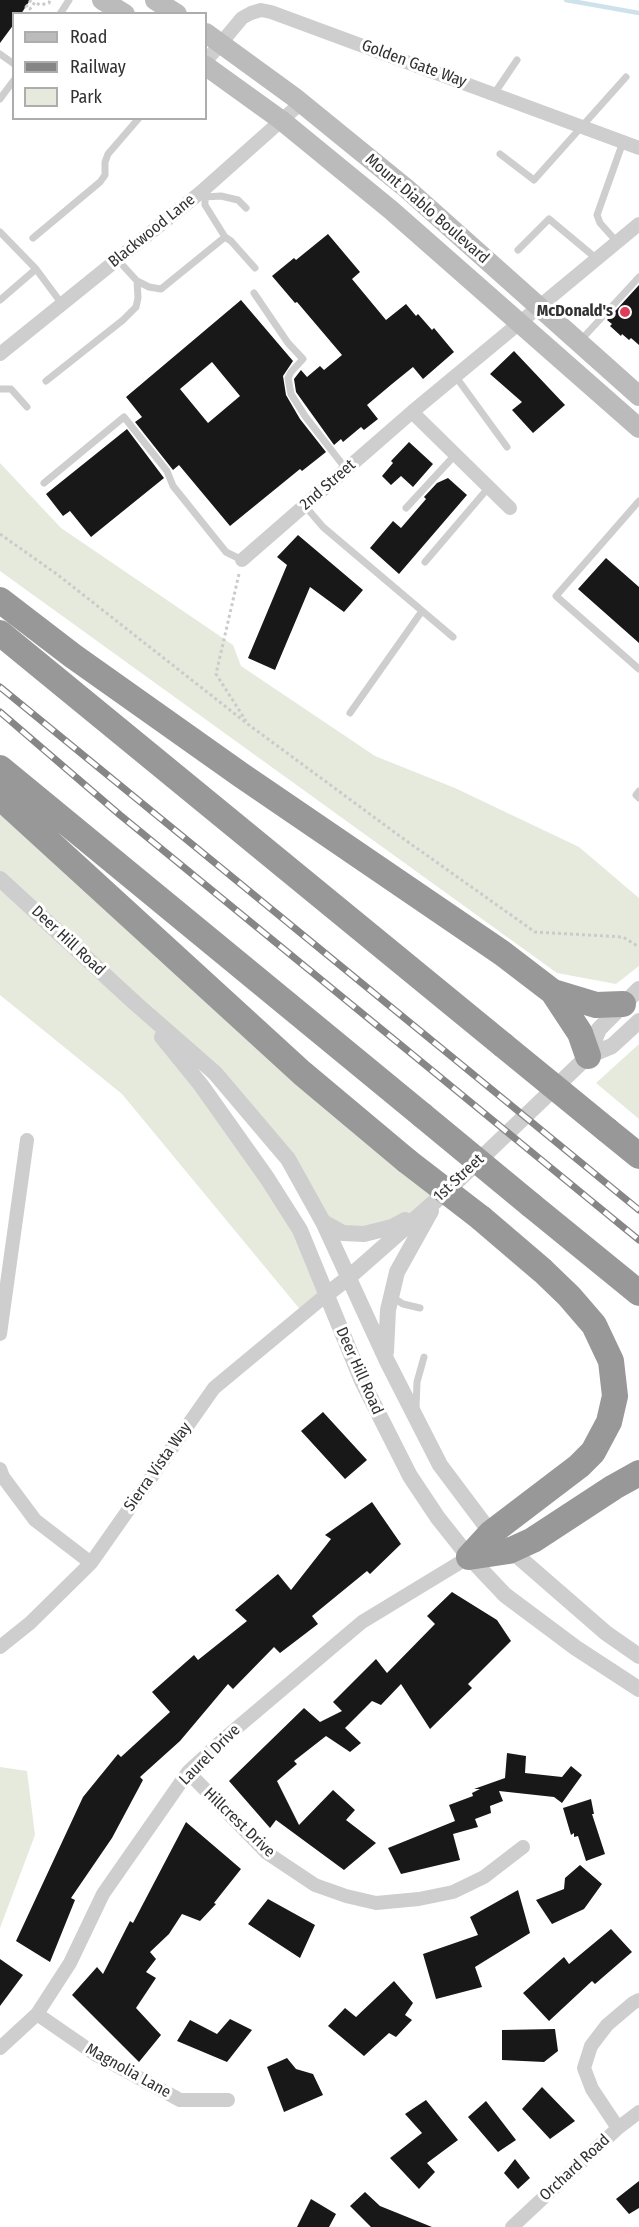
<!DOCTYPE html>
<style>
body{margin:0}
#map{position:relative;width:639px;height:2227px;overflow:hidden;background:#fff;font-family:"Fira Sans Condensed",sans-serif}
canvas{display:block}
.legend{position:absolute;left:12px;top:12px;width:195px;height:108px;box-sizing:border-box;background:#fff;border:2px solid #adadad;margin:0;padding:8px 10px;list-style:none;font-size:18px;color:#313131}
.legend li{display:flex;align-items:center;gap:12px;height:30px}
.legend b{width:30px;border:2px solid #adadad}
</style>
<div id="map">
<canvas width="639" height="2227"></canvas>
<ul class="legend">
<li><b style="height:8px;background:#bbb"></b>Road</li>
<li><b style="height:8px;background:#868686"></b>Railway</li>
<li><b style="height:16px;background:#e5eadd"></b>Park</li>
</ul>
</div>
<script>
const context = document.querySelector('canvas').getContext('2d');
context.lineJoin = 'round';
function fillPath(path, color) { context.fillStyle = color; context.fill(path, 'evenodd'); }
const shape = rows => new Path2D(rows.map(r => 'M' + r).join(''));
function strokePath(path, color, width, dash) { context.strokeStyle = color; context.lineWidth = width; context.lineCap = dash ? 'butt' : 'round'; context.setLineDash(dash || []); context.stroke(path); }
function write(font, color, halo, rows, align = 'center') {
  context.font = font + ' "Fira Sans Condensed",sans-serif'; context.lineWidth = 6; context.setLineDash([]); context.textBaseline = 'middle'; context.strokeStyle = halo; context.fillStyle = color; for (const [text, x, y, turn = 0] of rows) {
    context.save(); context.translate(x, y); context.rotate((+turn || 0) * Math.PI / 180); context.textAlign = isNaN(turn) ? turn : align; if (halo) context.strokeText(text, 0, 0); context.fillText(text, 0, 0); context.restore();
  }
}
fillPath(shape([
 [0,463,61,528,233,645,241,666,375,756,455,788,579,847,639,898,639,966,616,984,557,973,0,571],
 [0,813,307,1093,388,1161,437,1199,424,1210,364,1234,323,1222,288,1159,139,1007,267,1178,326,1295,303,1313,122,1094,0,995],
 [639,1044,639,1119,596,1083],
 [0,1767,27,1771,35,1835,0,1928]
]), '#e5eadd');
strokePath(shape([
 [566,0,639,13]
]), '#cde2eb', 4.5);
fillPath(shape([
 [0,0,30,0,21,14,14,14,14,24,0,43],
 [328,234,360,272,352,279,386,320,406,304,416,316,418,314,432,330,434,328,454,352,423,379,413,367,392,384,367,405,378,419,364,430,361,427,343,442,341,439,334,445,296,392,294,379,301,370,307,377,320,366,324,370,342,355,297,302,295,303,272,276,294,258,296,260],
 [639,285,639,345,631,338,629,340,622,334,621,336,610,326,612,324,607,320],
 [241,300,293,361,283,376,286,395,300,419,326,452,302,471,300,469,230,526,179,465,173,470,135,422,142,417,126,397],
 [212,362,240,396,208,423,180,389],
 [514,351,565,405,533,433,512,410,522,402,490,374],
 [127,429,164,478,91,537,70,511,63,516,46,494],
 [409,442,433,464,413,487,401,476,391,485,382,476,393,463,391,461],
 [448,478,467,495,399,574,370,548,393,521,401,528,426,499,424,497,437,483],
 [298,535,363,590,344,612,310,587,275,670,248,658,287,565,277,557],
 [606,558,639,587,639,643,578,589],
 [323,1412,367,1460,345,1479,301,1431],
 [372,1502,401,1544,370,1574,367,1571,312,1616,318,1624,280,1653,274,1647,233,1689,228,1684,180,1741,140,1777,143,1780,112,1838,71,1898,75,1900,50,1962,16,1941,83,1797,118,1754,121,1757,170,1712,152,1692,194,1655,198,1660,247,1621,235,1610,278,1574,291,1590,331,1539,325,1535],
 [452,1592,497,1620,511,1641,468,1684,472,1688,430,1729,401,1684,381,1705,372,1701,345,1728,361,1743,350,1752,326,1736,294,1761,297,1764,277,1781,299,1825,333,1790,355,1810,346,1820,376,1843,344,1870,276,1820,270,1828,229,1781,304,1708,320,1722,342,1711,333,1702,376,1659,387,1673,435,1624,427,1616],
 [507,1753,526,1756,525,1773,562,1777,571,1766,582,1775,562,1803,554,1797,499,1791,503,1801,490,1806,491,1813,475,1819,478,1827,453,1834,460,1860,401,1874,388,1848,455,1821,449,1805,473,1796,472,1793,480,1789,474,1789,505,1778],
 [591,1799,594,1814,592,1814,605,1854,586,1861,578,1836,574,1837,574,1833,571,1835,563,1808],
 [186,1822,241,1869,214,1903,216,1904,200,1921,182,1914,169,1934,150,1952,156,1959,146,1972,156,1978,136,2008,161,2035,139,2062,72,1995,97,1967,103,1974,130,1921,133,1923],
 [580,1865,602,1884,584,1909,552,1924,536,1900,564,1889,565,1878],
 [518,1890,530,1933,475,1967,482,1987,436,1999,423,1954,478,1935,470,1917],
 [268,1899,315,1925,300,1958,248,1924],
 [611,1929,632,1952,595,1984,592,1981,549,2021,523,1993,564,1957,569,1964],
 [0,1959,23,1975,0,2006],
 [394,1981,413,2003,405,2015,412,2020,396,2037,389,2033,364,2056,328,2026,345,2008,356,2017],
 [230,2019,252,2030,227,2062,177,2041,190,2020,217,2034],
 [555,2029,558,2051,544,2062,502,2060,502,2030],
 [287,2058,296,2069,313,2074,323,2095,284,2112,267,2067],
 [542,2087,575,2121,550,2139,522,2109],
 [426,2100,458,2140,427,2163,435,2172,419,2189,390,2158,422,2133,405,2114],
 [486,2101,516,2140,498,2152,468,2117],
 [515,2159,530,2178,518,2189,504,2173],
 [639,2181,639,2208,629,2214,616,2199],
 [365,2192,380,2206,432,2227,371,2227,350,2206],
 [311,2199,336,2214,329,2227,297,2227]
]), '#181818');
strokePath(shape([
 [31,0,26,7,30,9,35,2,40,5,49,3,50,0],
 [0,534,58,575,249,725,401,837,535,932,623,937,639,947],
 [239,574,216,674,246,721]
]), '#cbcbcb', 3, [3, 3]);
strokePath(shape([
 [60,14,69,0],
 [0,54,14,64],
 [494,94,517,60],
 [0,99,14,80],
 [500,154,534,180,626,77],
 [203,194,205,197,221,196,238,200,246,208],
 [205,197,205,205,225,237,231,241,255,268],
 [0,232,36,269,62,304],
 [33,238,100,182,105,175,105,162,108,154,139,118],
 [617,242,600,223,597,215,623,142],
 [518,250,549,219,597,259],
 [137,281,149,287,161,289,225,237],
 [254,293,288,343,303,359,291,372,288,378,291,394,305,416,346,469],
 [0,300,36,269],
 [580,341,639,277],
 [456,377,507,447],
 [46,381,123,320,136,307,138,298,137,281,117,259],
 [0,389,11,389,27,407],
 [44,483,124,417,167,471,173,486,226,552,242,560],
 [639,501,556,596,639,669],
 [305,506,323,527,453,637],
 [406,508,455,455],
 [425,562,489,487],
 [350,713,422,611],
 [639,791,636,795,639,798],
 [392,1297,403,1304,420,1308],
 [416,1408,417,1382,424,1357]
]), '#cecece', 7);
strokePath(shape([
 [206,61,242,18,251,13,261,10,271,12,639,148],
 [0,354,201,192,301,103],
 [412,412,510,508],
 [242,560,412,412,639,224],
 [0,1334,27,1140],
 [0,1469,3,1477,35,1520,91,1563],
 [0,1647,30,1623,91,1563,214,1388,326,1295],
 [188,1772,267,1853,315,1885,346,1896,376,1903,419,1899,453,1892,484,1877,523,1847],
 [37,2014,95,2054,180,2100,228,2100],
 [0,2048,37,2014,70,1963,103,1894,188,1772,226,1737,362,1622,469,1557],
 [618,2128,592,2089,584,2068,591,2046,607,2025,633,2003,639,2000],
 [512,2227,618,2128,639,2112]
]), '#cecece', 14);
strokePath(shape([
 [0,879,135,1003,215,1073,288,1159,323,1222,386,1359,440,1465,491,1533,606,1633,639,1656],
 [162,1037,201,1085,267,1178,300,1230,362,1381,410,1476,438,1518,469,1557,505,1595,576,1648,639,1689],
 [588,1056,599,1029,639,989],
 [323,1222,343,1233,364,1234,392,1227,405,1220],
 [326,1295,348,1278,448,1190,588,1056,612,1046,639,1021],
 [386,1352,388,1310,397,1272,431,1211]
]), '#cecece', 16);
strokePath(shape([
 [102,0,125,14],
 [155,0,177,14],
 [206,33,294,97,407,189,639,396],
 [206,66,281,120,391,210,639,428]
]), '#bbb', 20);
strokePath(shape([
 [0,600,73,656,241,775,502,953,553,992,596,1005,623,1004],
 [0,633,503,1045],
 [0,768,422,1115],
 [0,797,302,1073,407,1161],
 [553,992,580,1033,588,1056],
 [607,1130,639,1156],
 [531,1205,639,1293],
 [469,1557,491,1533,579,1466,593,1452,609,1422,615,1396,611,1361,594,1325,569,1296,543,1271,481,1218],
 [469,1557,509,1551,533,1540,614,1487,639,1473]
]), '#989898', 26);
const rail = shape([
 [0,687,639,1210],
 [0,712,120,815,639,1240]
]);
strokePath(rail, '#868686', 7);
strokePath(rail, '#fff', 4.5, [14]);
strokePath(shape([
 [503,1045,607,1130],
 [422,1115,531,1205],
 [407,1161,481,1218]
]), '#989898', 26);
for (const [x, y, r, color] of [
 [625,312,6,"#dd3d59"]
]) { const dot = new Path2D(); dot.arc(x, y, r, 0, 2 * Math.PI); context.fillStyle = color; context.fill(dot); strokePath(dot, '#fff', 2); }
write('16px', '#313131', '#fff', [
 ["Golden Gate Way",414,64,20],
 ["Mount Diablo Boulevard",427,209,41],
 ["Blackwood Lane",152,231,-39],
 ["2nd Street",328,485,-41],
 ["Deer Hill Road",68,941,43],
 ["1st Street",459,1178,-43],
 ["Deer Hill Road",359,1371,66],
 ["Sierra Vista Way",158,1467,-55],
 ["Laurel Drive",210,1755,-45],
 ["Hillcrest Drive",239,1823,44],
 ["Magnolia Lane",128,2071,29],
 ["Orchard Road",575,2168,-43]
]);
write('bold 16px', '#313131', '#fff', [
 ["McDonald's",613,312]
], 'right');
</script>
